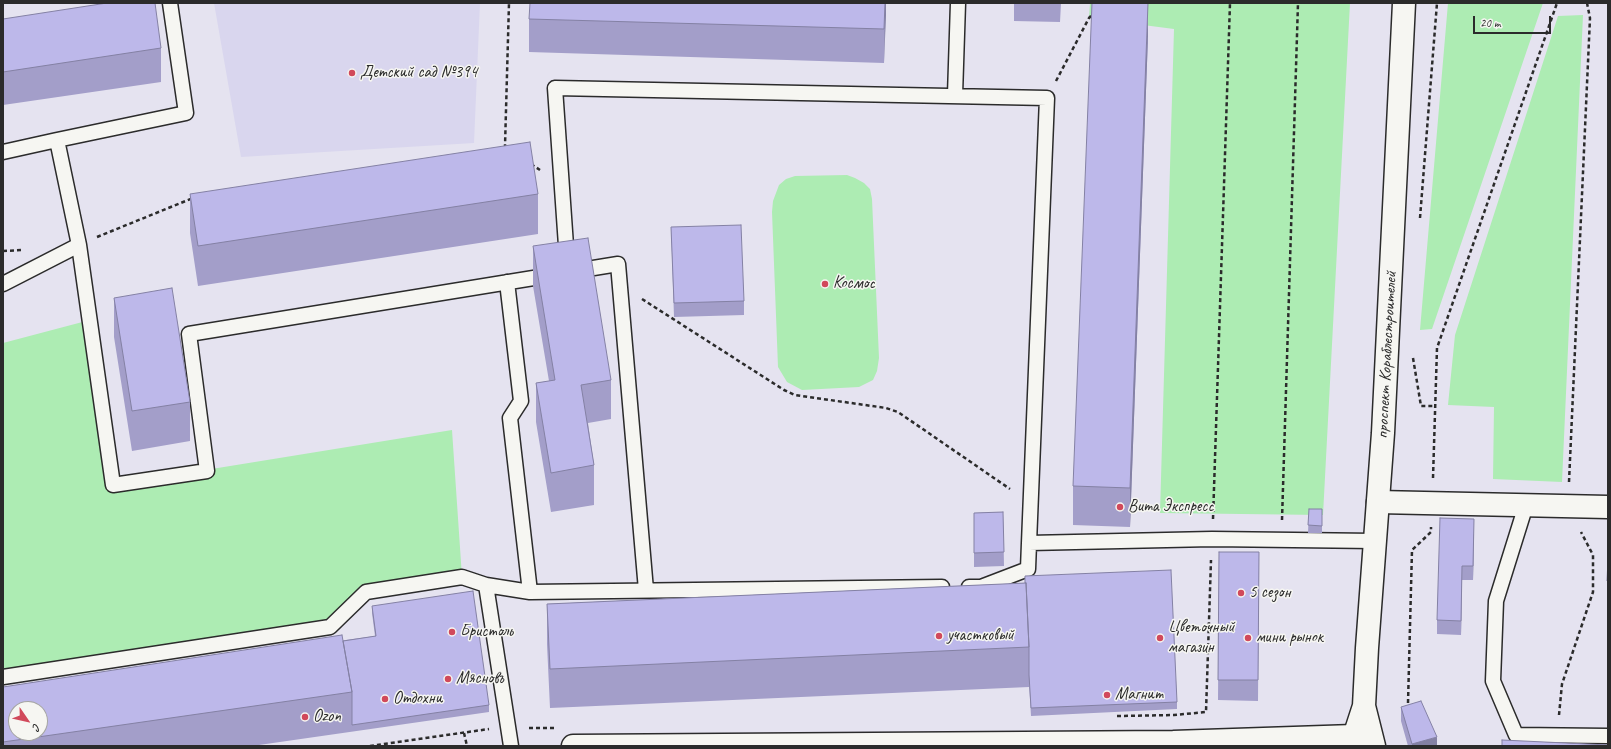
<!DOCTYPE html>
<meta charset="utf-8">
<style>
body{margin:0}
#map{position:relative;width:1611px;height:749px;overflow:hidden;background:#e5e3f0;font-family:Caveat,sans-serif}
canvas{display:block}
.frame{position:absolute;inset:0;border:4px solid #2b2b2b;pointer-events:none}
.north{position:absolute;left:8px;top:701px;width:40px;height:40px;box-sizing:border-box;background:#f6f6f2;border:1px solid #a5a5a2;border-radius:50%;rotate:124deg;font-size:11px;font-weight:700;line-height:16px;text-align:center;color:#2b2b2b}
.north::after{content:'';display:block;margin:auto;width:14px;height:18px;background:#d1495b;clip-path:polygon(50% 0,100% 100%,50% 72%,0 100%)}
.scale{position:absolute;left:1473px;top:16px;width:78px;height:18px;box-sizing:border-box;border:2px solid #2b2b2b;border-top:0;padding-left:5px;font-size:12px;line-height:14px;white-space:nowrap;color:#2b2b2b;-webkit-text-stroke:3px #f6f6f2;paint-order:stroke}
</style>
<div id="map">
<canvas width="1611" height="749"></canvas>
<div class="frame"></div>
<div class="north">С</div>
<div class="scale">20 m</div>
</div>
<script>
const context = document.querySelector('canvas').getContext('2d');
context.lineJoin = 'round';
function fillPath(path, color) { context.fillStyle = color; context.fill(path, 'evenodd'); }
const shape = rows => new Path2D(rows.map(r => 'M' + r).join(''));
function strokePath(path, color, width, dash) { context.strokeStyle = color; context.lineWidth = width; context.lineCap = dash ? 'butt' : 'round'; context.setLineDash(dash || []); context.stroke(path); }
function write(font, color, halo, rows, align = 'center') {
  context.font = font + ' Caveat,sans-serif'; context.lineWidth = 3; context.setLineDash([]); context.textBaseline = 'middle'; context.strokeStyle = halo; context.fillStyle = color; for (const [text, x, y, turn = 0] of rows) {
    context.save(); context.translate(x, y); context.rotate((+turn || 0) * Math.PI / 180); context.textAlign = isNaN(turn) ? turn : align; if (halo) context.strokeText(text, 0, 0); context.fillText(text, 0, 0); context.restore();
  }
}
fillPath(shape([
 [214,3,480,3,474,143,241,157]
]), '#d9d6ee');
fillPath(shape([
 [1090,3,1350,3,1323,515,1160,513,1174,29,1089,18],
 [1448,3,1543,3,1432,329,1420,330],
 [1583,15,1562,482,1493,479,1494,407,1448,405,1455,335,1558,16],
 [847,175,855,178,864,183,870,189,872,199,879,358,877,371,873,380,859,387,802,390,787,382,778,367,772,212,773,201,779,185,786,179,795,176],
 [90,320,113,485,452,430,462,577,367,592,330,627,3,677,3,343]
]), '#adecb3');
const service = shape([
 [170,3,186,113,57,140,79,245,113,485,207,471,189,334,552,275],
 [955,95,958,3],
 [3,152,57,140],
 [567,260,555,88,1047,98,1029,543],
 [575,271,618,264,646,590],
 [507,282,521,401,510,418,530,592],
 [3,284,79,245],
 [1526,505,1496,601,1493,681,1516,735,1608,736],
 [969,587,981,587,1028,569,1029,543,1212,539,1375,541],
 [3,677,330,627,366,592,462,577,486,585],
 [511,746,486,585,530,592,942,587]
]);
const minor = shape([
 [1378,502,1608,507],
 [573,746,1173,742,1354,736]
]);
const tertiary = shape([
 [1351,746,1364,706],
 [1374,746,1364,706,1367,648,1383,433,1404,3]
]);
strokePath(service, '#2b2b2b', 17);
strokePath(minor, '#2b2b2b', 25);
strokePath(tertiary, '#2b2b2b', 25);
strokePath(shape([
 [1056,81,1089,18,1093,14],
 [507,147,505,146,509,3],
 [531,164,540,170],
 [1420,218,1437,3],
 [97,237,193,198],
 [3,251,22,250],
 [642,299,784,390,795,395,886,408,898,412,1010,489],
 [1413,358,1421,406,1436,406],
 [1433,478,1437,348,1557,3],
 [1569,482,1590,18,1587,3],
 [1213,519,1230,3],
 [1282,520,1298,3],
 [1408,703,1412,550,1431,532,1431,527],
 [1559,715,1562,684,1593,592,1593,555,1581,532],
 [1117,716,1174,715,1206,712,1211,560],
 [529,728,556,728],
 [464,733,467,746],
 [370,746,489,729]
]), '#2b2b2b', 2.5, [4, 3]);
strokePath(service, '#f6f6f2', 14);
strokePath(minor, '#f6f6f2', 22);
strokePath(tertiary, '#f6f6f2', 22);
fillPath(shape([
 [886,3,884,63,529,52,529,19],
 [1014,3,1061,3,1060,22,1014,21],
 [3,19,161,48,161,82,3,105],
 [1148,36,1130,527,1073,525,1073,486],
 [190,194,538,194,538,234,198,286,190,233],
 [671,227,744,301,744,315,674,317],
 [533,246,611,380,611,419,588,423,594,465,594,505,551,512,536,422,536,383,549,381,533,286],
 [114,298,190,402,190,441,132,451,114,337],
 [1309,509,1322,509,1322,533,1308,533],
 [1003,512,1004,566,974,567,974,513],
 [1474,533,1473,580,1462,580,1461,635,1437,634,1437,620],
 [1219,552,1259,552,1258,701,1218,700],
 [1608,559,1608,621,1607,621,1607,581],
 [1025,583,1177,702,1177,709,1031,716,1029,682,1029,687,550,708,547,644,547,604],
 [372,606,489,705,489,712,252,746,3,746,3,687,375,636,372,613],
 [1401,707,1437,746,1408,746,1401,721]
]), '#a39ec9');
fillPath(shape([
 [885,3,886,3,886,15,884,63],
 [1148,3,1148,36,1130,527,1130,488],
 [1474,519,1474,533,1473,580,1473,566],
 [1462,566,1462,580,1461,635,1461,621],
 [1437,737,1437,746,1412,746,1412,744]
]), '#8481a4');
const building = shape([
 [107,3,155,3,161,48,3,72,3,19,107,3],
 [530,3,885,3,884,29,529,19,530,3],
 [1092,3,1148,3,1130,488,1073,486,1092,3],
 [530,142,538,194,198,246,190,194,530,142],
 [741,225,744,301,674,303,671,227,741,225],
 [588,238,611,380,581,385,594,465,551,473,536,383,555,380,533,246,588,238],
 [172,288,190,402,132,411,114,298,172,288],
 [1309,509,1322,509,1322,526,1308,525,1309,509],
 [1003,512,1004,552,974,553,974,513,1003,512],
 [1440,518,1474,519,1473,566,1462,566,1461,621,1437,620,1440,518],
 [1219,552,1259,552,1258,680,1218,680,1219,552],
 [1608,559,1608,581,1607,581,1608,559],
 [1171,570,1177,702,1031,708,1029,675,1029,647,1026,583,1025,583,1025,576,1171,570],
 [1026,583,1029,647,550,669,547,604,1026,583],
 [473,591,489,705,352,725,352,692,343,641,376,636,372,606,473,591],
 [342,635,352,692,3,742,3,687,342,635],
 [16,709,40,709,40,733,16,733,16,709],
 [1421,701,1437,737,1412,744,1401,707,1421,701],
 [1502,740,1608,745,1608,746,1502,746,1502,740]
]);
fillPath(building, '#bdb8ea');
strokePath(building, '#8481a4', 1);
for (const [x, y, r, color] of [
 [352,73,4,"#d1495b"],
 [825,284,4,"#d1495b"],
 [1120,507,4,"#d1495b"],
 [1241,593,4,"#d1495b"],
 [452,632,4,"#d1495b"],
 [939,636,4,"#d1495b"],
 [1160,638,4,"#d1495b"],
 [1248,638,4,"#d1495b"],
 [448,679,4,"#d1495b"],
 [1107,695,4,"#d1495b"],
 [385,699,4,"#d1495b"],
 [305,717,4,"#d1495b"]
]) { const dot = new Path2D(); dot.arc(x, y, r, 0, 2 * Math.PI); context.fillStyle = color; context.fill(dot); strokePath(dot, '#f6f6f2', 1.5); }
write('17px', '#2b2b2b', '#f6f6f2', [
 ["Детский сад №394",360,73],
 ["Космос",833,284],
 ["Вита Экспресс",1128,507],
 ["5 сезон",1249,593],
 ["Цветочный",1168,628],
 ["магазин",1168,648],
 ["Бристоль",460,632],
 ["участковый",947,636],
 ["мини рынок",1256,638],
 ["Мясновъ",456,679],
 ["Магнит",1115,695],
 ["Отдохни",393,699],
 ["Ozon",313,717]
], 'left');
write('17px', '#2b2b2b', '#f6f6f2', [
 ["проспект Кораблестроителей",1387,355,-87]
]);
</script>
